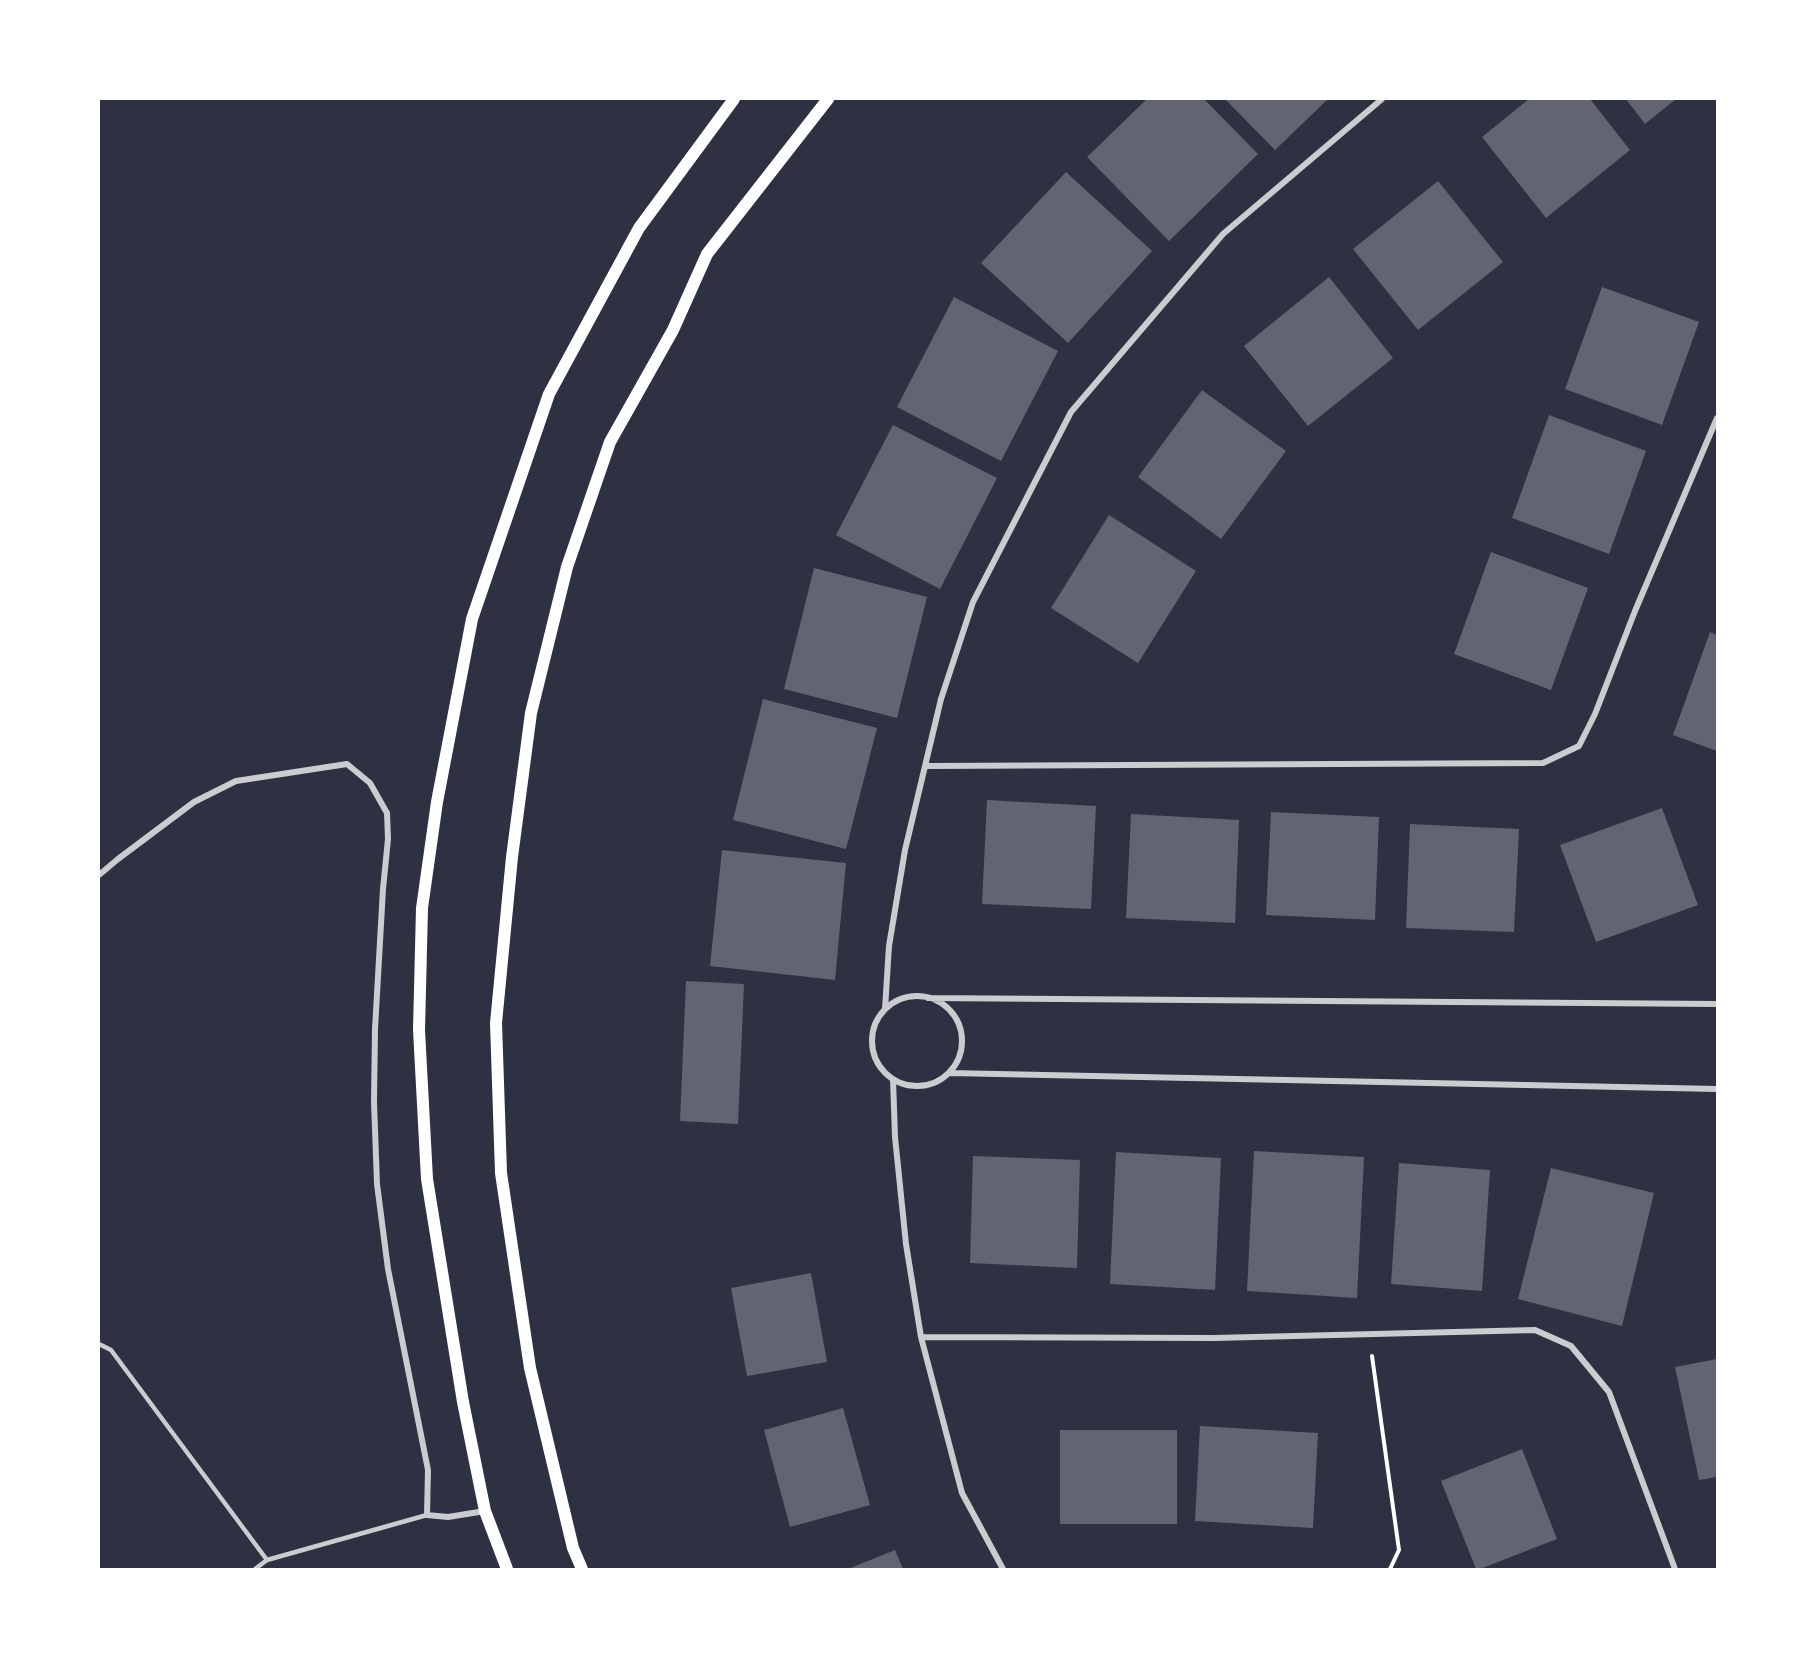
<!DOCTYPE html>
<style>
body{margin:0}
#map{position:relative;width:1816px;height:1668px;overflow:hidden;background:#2d3142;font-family:Signika,sans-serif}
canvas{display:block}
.frame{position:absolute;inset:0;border:100px solid #fff;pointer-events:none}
</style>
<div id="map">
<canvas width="1816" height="1668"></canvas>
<div class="frame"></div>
</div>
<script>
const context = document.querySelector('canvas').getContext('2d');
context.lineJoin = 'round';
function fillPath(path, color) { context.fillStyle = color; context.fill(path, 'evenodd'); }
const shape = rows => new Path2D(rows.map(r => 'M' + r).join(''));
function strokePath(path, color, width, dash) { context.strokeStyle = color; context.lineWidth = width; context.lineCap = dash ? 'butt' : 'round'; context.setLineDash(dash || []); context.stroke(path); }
fillPath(shape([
 [1147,99,1204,99,1258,154,1169,241,1087,157],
 [1225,99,1328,99,1275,150],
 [1529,99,1590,99,1630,150,1546,218,1482,137],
 [1626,99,1676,99,1645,124],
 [1066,172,1152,251,1068,343,981,263],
 [1438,181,1503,262,1418,330,1353,249],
 [1329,277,1393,358,1308,426,1244,346],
 [1602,287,1699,322,1662,425,1565,389],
 [954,297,1058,351,1001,461,897,407],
 [1202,390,1286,451,1221,539,1138,477],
 [1549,415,1646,451,1609,554,1512,518],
 [893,425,997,478,940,589,836,535],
 [1109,515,1196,571,1138,663,1051,608],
 [1491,552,1588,588,1551,690,1454,654],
 [814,568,927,597,897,718,784,689],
 [1710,632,1717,635,1717,751,1673,735],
 [763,699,877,728,846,849,733,820],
 [987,800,1096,806,1091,909,982,904],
 [1662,808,1698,905,1596,942,1560,845],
 [1271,812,1379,817,1375,920,1266,915],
 [1131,814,1239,820,1235,923,1126,918],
 [1410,824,1519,829,1514,932,1406,928],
 [722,850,846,863,835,980,710,966],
 [686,981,744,984,738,1124,680,1121],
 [1254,1151,1364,1157,1357,1298,1247,1291],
 [1116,1152,1221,1158,1215,1290,1110,1284],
 [973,1156,1080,1160,1077,1268,970,1263],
 [1399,1163,1490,1170,1482,1291,1391,1284],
 [1551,1168,1654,1193,1622,1326,1518,1299],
 [811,1273,827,1362,747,1376,731,1288],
 [1717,1359,1717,1477,1699,1480,1675,1367],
 [843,1408,870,1505,790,1527,764,1430],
 [1200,1426,1318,1433,1313,1528,1195,1521],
 [1060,1430,1177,1430,1177,1524,1060,1524],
 [1522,1449,1557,1539,1480,1569,1476,1569,1441,1481],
 [895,1550,903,1569,848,1569]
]), '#626471');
strokePath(shape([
 [1372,1356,1399,1550,1390,1569]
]), '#fff', 4);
strokePath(shape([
 [99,1344,111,1350,267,1560],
 [255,1569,267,1560,427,1515]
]), '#caccd0', 4.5);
strokePath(shape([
 [926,766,1543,763,1579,746,1595,714,1635,611,1717,418],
 [99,875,118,859,194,802,236,781,347,764,370,783,387,813,388,839,383,889,375,1029,374,1102,377,1184,388,1269,428,1470,427,1515,448,1517,485,1511],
 '872 1041a45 45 0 1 1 90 0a45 45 0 1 1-90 0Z',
 [928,998,1717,1004],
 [885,1009,889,946,905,850,941,699,973,602,1071,412,1223,234,1382,99],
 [949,1073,1717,1089],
 [893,1079,895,1137,906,1244,921,1337,962,1493,1003,1569],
 [921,1337,1214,1338,1535,1330,1571,1346,1609,1392,1675,1569]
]), '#caccd0', 6);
strokePath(shape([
 [507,1569,485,1511,463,1402,427,1179,419,1030,422,908,437,802,472,619,549,394,639,228,734,99],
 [582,1569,573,1548,530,1368,501,1173,496,1023,512,857,531,713,567,567,610,442,673,330,707,254,828,99]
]), '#fff', 12);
</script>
